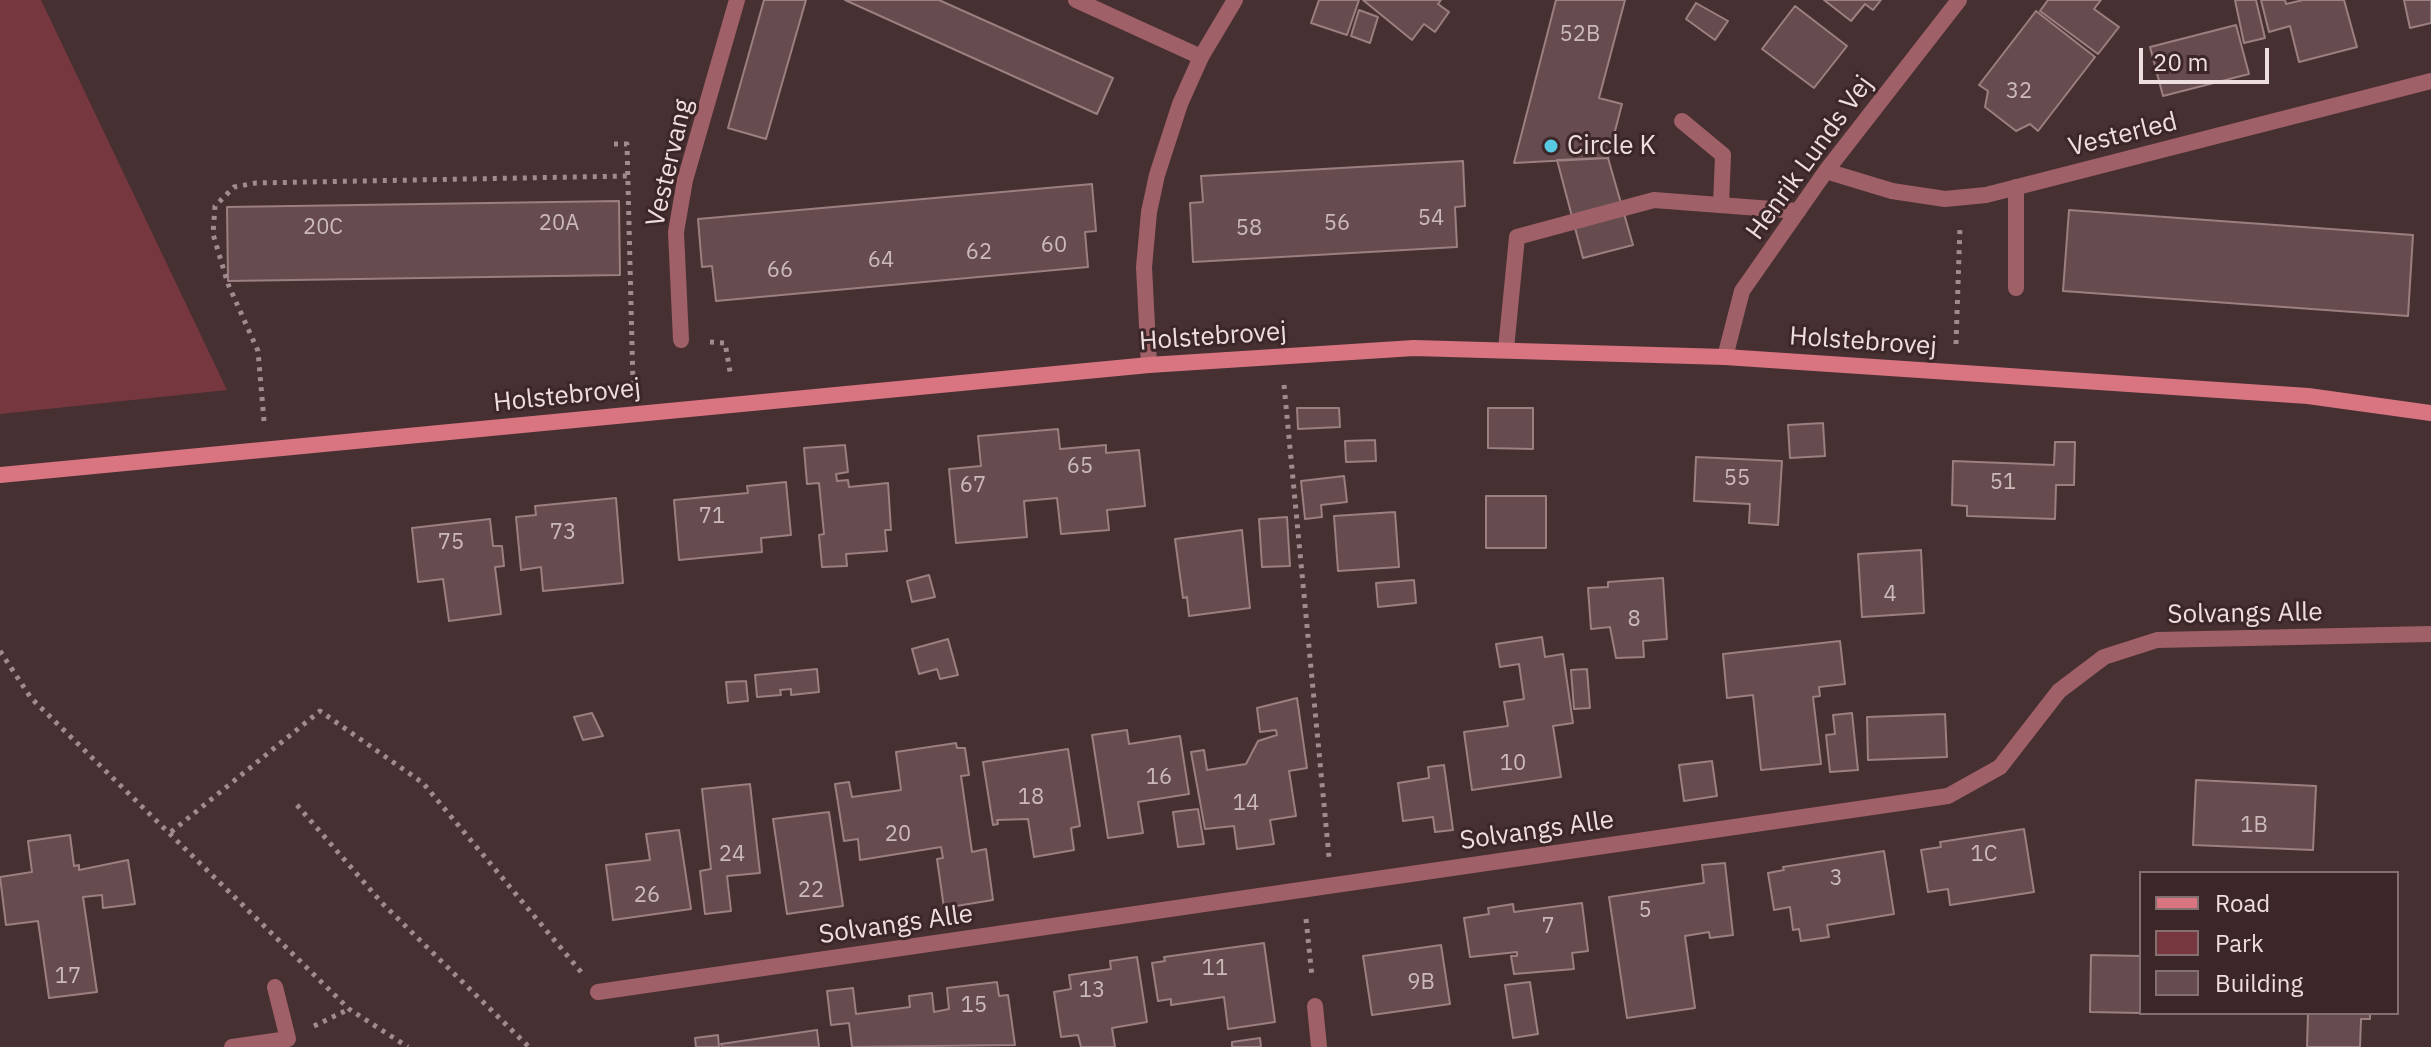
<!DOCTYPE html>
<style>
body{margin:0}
#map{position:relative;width:2431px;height:1047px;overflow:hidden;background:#473032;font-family:"IBM Plex Sans",sans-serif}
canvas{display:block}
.legend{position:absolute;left:2139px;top:871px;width:260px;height:144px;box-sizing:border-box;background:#3d2628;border:2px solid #847071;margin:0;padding:10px 14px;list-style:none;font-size:24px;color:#eededf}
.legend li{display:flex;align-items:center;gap:16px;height:40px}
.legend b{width:40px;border:2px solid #847071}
.scale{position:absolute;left:2139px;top:48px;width:130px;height:36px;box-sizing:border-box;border:4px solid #eededf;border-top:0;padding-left:10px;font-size:24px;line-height:28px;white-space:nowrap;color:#eededf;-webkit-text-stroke:6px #3d2628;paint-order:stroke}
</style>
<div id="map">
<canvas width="2431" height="1047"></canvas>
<ul class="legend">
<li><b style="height:10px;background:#d97581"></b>Road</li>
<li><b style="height:22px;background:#77373f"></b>Park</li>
<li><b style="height:22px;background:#664c4e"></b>Building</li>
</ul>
<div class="scale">20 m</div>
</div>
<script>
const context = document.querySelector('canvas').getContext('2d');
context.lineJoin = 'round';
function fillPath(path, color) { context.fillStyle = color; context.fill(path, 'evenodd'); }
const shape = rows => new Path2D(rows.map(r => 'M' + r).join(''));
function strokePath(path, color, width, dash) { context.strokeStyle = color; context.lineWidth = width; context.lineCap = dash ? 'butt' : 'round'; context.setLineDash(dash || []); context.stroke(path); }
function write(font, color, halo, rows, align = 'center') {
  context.font = font + ' "IBM Plex Sans",sans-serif'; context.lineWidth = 6; context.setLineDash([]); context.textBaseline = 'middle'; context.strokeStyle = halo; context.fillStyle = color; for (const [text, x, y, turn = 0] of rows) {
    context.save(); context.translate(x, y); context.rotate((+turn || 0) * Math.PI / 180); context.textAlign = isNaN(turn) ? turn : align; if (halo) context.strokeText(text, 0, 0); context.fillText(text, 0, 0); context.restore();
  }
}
fillPath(shape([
 [0,0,41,0,227,390,0,414]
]), '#77373f');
const building = shape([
 [764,0,806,0,766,139,728,128,764,0],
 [845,0,939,0,1113,78,1097,114,845,0],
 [1319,0,1359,0,1347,35,1311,23,1319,0],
 [1363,0,1441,0,1438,4,1449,12,1435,32,1424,24,1412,40,1363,0],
 [1556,0,1625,0,1599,98,1622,104,1608,158,1514,163,1556,0],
 [1824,0,1881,0,1873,10,1865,4,1851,21,1824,0],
 [2048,0,2101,0,2094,9,2119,27,2098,54,2040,11,2048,0],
 [2235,0,2256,0,2265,38,2244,43,2235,0],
 [2261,0,2285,0,2286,4,2303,0,2344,0,2357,47,2299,62,2290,26,2269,32,2261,0],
 [2404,0,2431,0,2431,23,2410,28,2404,0],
 [1696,3,1728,21,1715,40,1686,19,1696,3],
 [1795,6,1847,46,1814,88,1762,49,1795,6],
 [1359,10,1378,17,1370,43,1351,36,1359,10],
 [2036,11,2095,57,2038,131,2030,124,2016,131,1985,107,1988,91,1979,85,2036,11],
 [2236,25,2249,74,2163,96,2150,47,2236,25],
 [1608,158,1633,245,1583,258,1557,160,1608,158],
 [1463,161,1465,206,1455,207,1457,247,1193,262,1190,203,1203,202,1201,176,1463,161],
 [1092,184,1096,231,1085,232,1088,267,716,301,712,266,702,267,698,219,1092,184],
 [619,201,620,275,228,281,227,207,619,201],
 [2069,210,2413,235,2408,316,2063,291,2069,210],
 [1297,408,1339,408,1340,427,1298,429,1297,408],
 [1488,408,1533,408,1533,449,1488,448,1488,408],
 [1823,423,1825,456,1790,458,1788,425,1823,423],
 [1058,429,1060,449,1106,445,1106,453,1139,450,1145,506,1107,510,1109,530,1061,534,1057,498,1024,501,1027,537,956,543,949,469,981,466,978,436,1058,429],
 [1375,440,1376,461,1346,462,1345,441,1375,440],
 [2055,442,2075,442,2074,485,2056,485,2055,519,1967,516,1967,506,1952,505,1953,461,2054,465,2055,442],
 [845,445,848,472,836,474,837,481,848,480,849,487,888,483,891,530,885,530,887,551,846,554,847,566,822,567,819,535,824,534,819,483,807,484,804,448,845,445],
 [1696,457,1782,461,1778,525,1749,523,1750,504,1694,501,1696,457],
 [1344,476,1347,502,1321,505,1322,517,1305,519,1301,481,1344,476],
 [786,482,791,535,761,538,762,552,679,560,674,500,748,493,747,486,786,482],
 [1486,496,1546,496,1546,548,1486,548,1486,496],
 [616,498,623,583,543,591,541,567,521,570,516,517,536,515,535,506,616,498],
 [1395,512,1399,567,1338,571,1334,516,1395,512],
 [1287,517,1290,566,1262,567,1259,519,1287,517],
 [490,519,493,546,502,546,504,566,495,567,501,614,449,621,443,579,418,582,412,528,490,519],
 [1242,530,1250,608,1189,616,1187,597,1183,598,1175,539,1242,530],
 [1921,550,1924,613,1862,617,1858,554,1921,550],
 [929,575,935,597,912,602,907,581,929,575],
 [1663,578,1667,639,1643,641,1644,657,1616,658,1610,627,1591,629,1588,588,1608,587,1608,582,1663,578],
 [1414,580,1416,603,1378,607,1376,583,1414,580],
 [1542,637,1545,657,1563,654,1573,723,1553,726,1561,777,1472,790,1464,732,1508,726,1504,702,1524,699,1519,664,1500,667,1496,644,1542,637],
 [948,639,958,675,940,679,937,669,919,674,912,649,948,639],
 [1840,641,1845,684,1819,687,1820,696,1813,697,1821,764,1761,770,1753,695,1727,698,1723,654,1840,641],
 [817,669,819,692,791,695,791,689,780,690,781,695,757,697,755,675,817,669],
 [1587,669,1590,708,1574,709,1571,670,1587,669],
 [746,681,748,701,728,703,726,682,746,681],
 [1297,698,1307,768,1289,771,1296,816,1270,820,1274,844,1237,849,1234,826,1205,829,1191,752,1204,750,1207,770,1246,764,1258,741,1277,735,1276,730,1260,732,1257,708,1297,698],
 [592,713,603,736,583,740,574,717,592,713],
 [1852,713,1858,770,1830,772,1826,735,1835,734,1833,715,1852,713],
 [1945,714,1947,757,1868,760,1867,717,1945,714],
 [1127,730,1129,744,1180,736,1189,794,1138,802,1143,833,1108,838,1092,735,1127,730],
 [956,743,957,748,965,748,969,775,961,776,972,852,986,849,993,900,944,908,937,859,943,858,941,847,860,860,858,839,844,841,835,784,849,782,852,797,901,790,896,752,956,743],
 [1068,749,1080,826,1071,828,1074,850,1034,857,1028,819,997,820,998,824,993,825,983,762,1068,749],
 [1712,761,1717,796,1684,801,1679,765,1712,761],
 [1444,765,1453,830,1435,832,1433,817,1403,821,1398,783,1429,778,1428,767,1444,765],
 [2196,780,2316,786,2313,850,2193,845,2196,780],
 [750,784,760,873,727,876,731,911,705,914,700,871,711,869,702,789,750,784],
 [1198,809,1204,844,1178,847,1173,812,1198,809],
 [829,812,843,906,787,914,773,819,829,812],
 [2024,829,2034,892,1950,905,1948,889,1928,892,1921,850,1941,847,1940,842,2024,829],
 [679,830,691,909,613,920,606,865,650,860,646,834,679,830],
 [70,835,74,866,79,865,79,870,128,860,135,904,103,908,102,895,83,897,97,992,49,998,38,921,6,925,0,877,32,872,28,841,70,835],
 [1884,851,1894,914,1827,925,1829,937,1801,941,1799,929,1793,930,1790,907,1774,910,1768,873,1784,870,1783,867,1884,851],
 [1725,863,1733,935,1710,938,1709,932,1685,936,1695,1008,1627,1018,1609,897,1704,883,1702,865,1725,863],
 [1582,903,1588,951,1572,953,1574,969,1514,974,1511,956,1517,956,1517,952,1470,957,1464,918,1489,914,1488,908,1513,904,1514,912,1582,903],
 [1264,943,1275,1022,1228,1029,1224,997,1171,1005,1171,999,1158,1001,1152,963,1165,961,1164,957,1264,943],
 [1441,945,1450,1004,1372,1015,1363,956,1441,945],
 [2091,955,2141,956,2141,1013,2090,1012,2091,955],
 [1137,957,1147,1022,1112,1028,1115,1047,1081,1047,1078,1035,1061,1037,1054,992,1071,989,1069,975,1111,969,1110,961,1137,957],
 [997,982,999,996,1008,995,1015,1045,852,1047,849,1023,831,1025,827,991,853,988,856,1014,910,1007,909,996,932,993,934,1012,949,1009,947,988,997,982],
 [1530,982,1538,1034,1513,1038,1505,985,1530,982],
 [2308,1013,2370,1013,2370,1019,2361,1019,2360,1047,2307,1047,2308,1013],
 [817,1030,819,1047,722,1047,721,1044,817,1030],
 [718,1035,719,1047,696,1047,695,1038,718,1035],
 [1260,1038,1261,1047,1232,1047,1232,1042,1260,1038]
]);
fillPath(building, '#664c4e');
strokePath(building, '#9b7f81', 2);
strokePath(shape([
 [614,144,627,144,633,385],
 [710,342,725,343,731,377],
 [1956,344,1960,226],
 [1284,385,1329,857],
 [264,421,258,351,228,284,213,234,215,206,234,187,256,183,628,176],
 [0,651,31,698,349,1009,408,1047],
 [297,805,382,903,529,1047],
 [171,832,320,711,423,783,581,972],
 [1306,919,1312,977],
 [314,1026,349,1009]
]), '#a08c8e', 5, [4, 6]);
strokePath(shape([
 [1682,121,1723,155,1721,205],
 [2016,187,2016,288],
 [1506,349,1517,237,1654,200,1798,211]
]), '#a06067', 16);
strokePath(shape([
 [1076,0,1201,57],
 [1826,171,1892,191,1945,199,1986,195,2431,81],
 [681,340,676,232,685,180,737,0],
 [1725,357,1742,291,1826,171,1959,0],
 [1149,365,1144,267,1149,212,1157,175,1180,104,1201,57,1235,0],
 [598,992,1948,796,2000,767,2059,691,2104,657,2157,640,2431,634],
 [1315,1006,1319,1047],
 [232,1047,288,1039,275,987]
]), '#a06067', 16);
strokePath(shape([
 [0,475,1149,365,1414,348,1725,357,2308,396,2431,413]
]), '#d97581', 16);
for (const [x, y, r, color] of [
 [1551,146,8,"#58c9e3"]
]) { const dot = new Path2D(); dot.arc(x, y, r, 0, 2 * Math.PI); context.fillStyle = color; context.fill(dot); strokePath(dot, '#3d2628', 3); }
write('22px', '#ccbabb', null, [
 ["52B",1580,35],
 ["32",2019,92],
 ["54",1431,219],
 ["20A",559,224],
 ["56",1337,224],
 ["20C",323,228],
 ["58",1249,229],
 ["60",1054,246],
 ["62",979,253],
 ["64",881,261],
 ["66",780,271],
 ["65",1080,467],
 ["55",1737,479],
 ["51",2003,483],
 ["67",973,486],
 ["71",712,517],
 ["73",563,533],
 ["75",451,543],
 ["4",1890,595],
 ["8",1634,620],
 ["10",1513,764],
 ["16",1159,778],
 ["18",1031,798],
 ["14",1246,804],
 ["1B",2254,826],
 ["20",898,835],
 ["24",732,855],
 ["1C",1984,855],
 ["3",1836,879],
 ["22",811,891],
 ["26",647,896],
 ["5",1645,911],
 ["7",1548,927],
 ["11",1215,969],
 ["17",68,977],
 ["9B",1421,983],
 ["13",1092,991],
 ["15",974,1006]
]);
write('26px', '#eededf', '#3d2628', [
 ["Vesterled",2123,135,-14],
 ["Henrik Lunds Vej",1810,158,-54],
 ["Vestervang",670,163,-77],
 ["Holstebrovej",1213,337,-4],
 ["Holstebrovej",1863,342,4],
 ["Holstebrovej",567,396,-6],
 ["Solvangs Alle",2245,614,-1],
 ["Solvangs Alle",1537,831,-8],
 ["Solvangs Alle",896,925,-8]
]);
write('26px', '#eededf', '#3d2628', [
 ["Circle K",1567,146]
], 'left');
</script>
